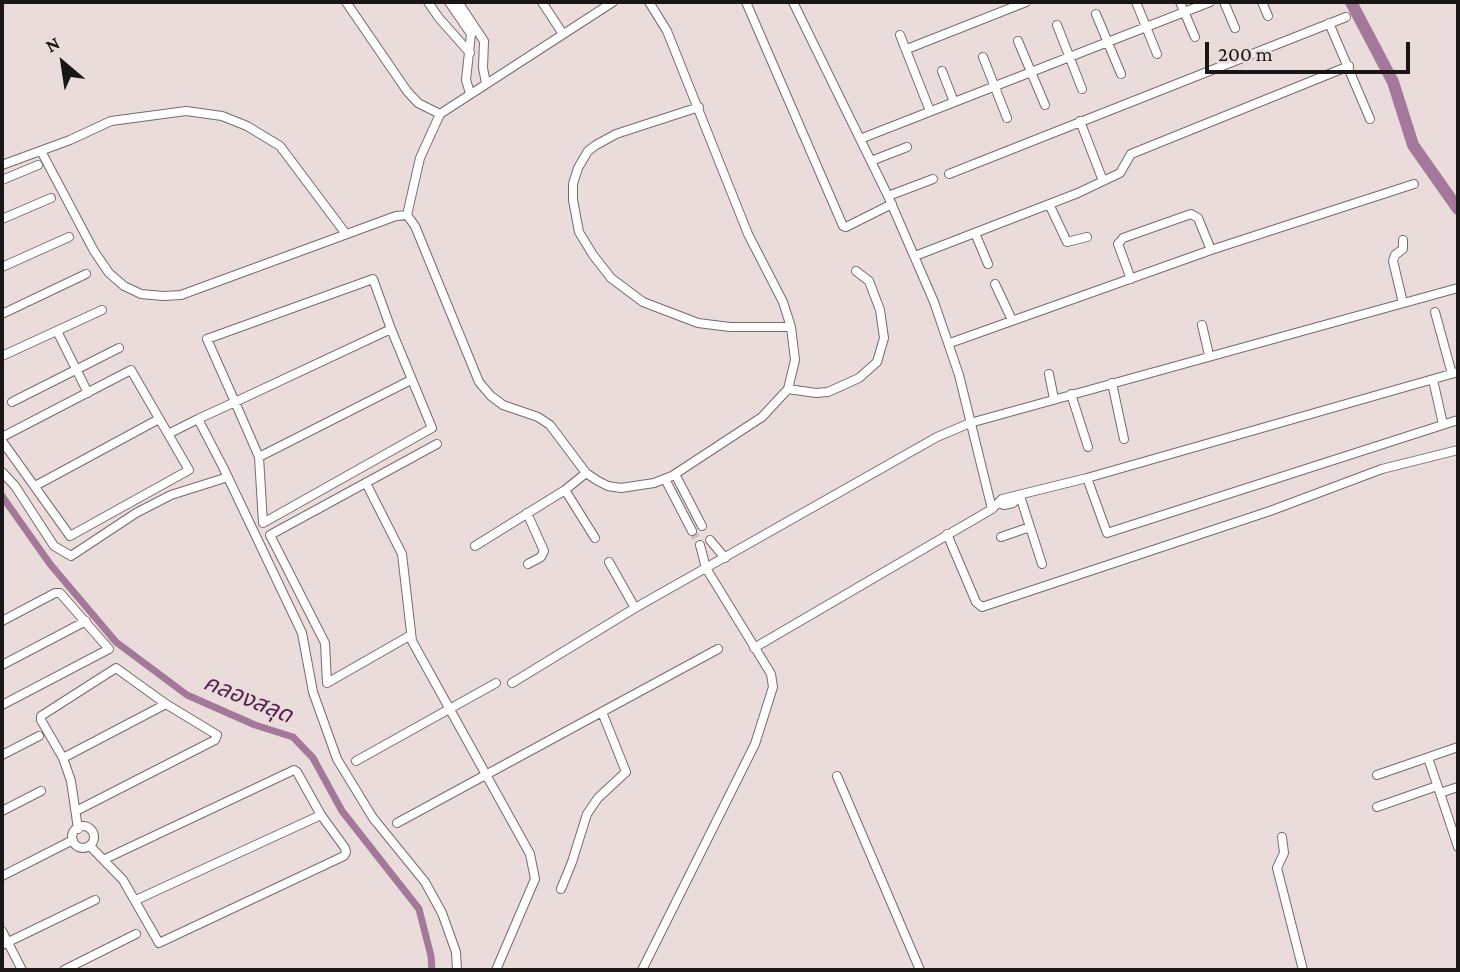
<!DOCTYPE html>
<meta charset="utf-8">
<style>
body{margin:0}
#map{position:relative;width:1460px;height:972px;overflow:hidden;background:#e9dcda;font-family:"Crimson Pro",serif}
canvas{display:block}
.frame{position:absolute;inset:0;border:4px solid #1b1616;pointer-events:none}
.north{position:absolute;left:28px;top:28px;width:70px;height:70px;-webkit-text-stroke:5px #e9dcda;paint-order:stroke;rotate:331deg;font-size:19px;font-weight:700;line-height:28px;text-align:center;color:#1b1616}
.north::after{content:'';display:block;margin:auto;width:24px;height:32px;background:#1b1616;clip-path:polygon(50% 0,100% 100%,50% 72%,0 100%)}
.scale{position:absolute;left:1205px;top:42px;width:205px;height:32px;box-sizing:border-box;border:4px solid #1b1616;border-top:0;padding-left:9px;font-size:21px;line-height:24px;white-space:nowrap;color:#1b1616;-webkit-text-stroke:5px #e9dcda;paint-order:stroke}
</style>
<div id="map">
<canvas width="1460" height="972"></canvas>
<div class="frame"></div>
<div class="north">N</div>
<div class="scale">200 m</div>
</div>
<script>
const context = document.querySelector('canvas').getContext('2d');
context.lineJoin = 'round';
const shape = rows => new Path2D(rows.map(r => 'M' + r).join(''));
function strokePath(path, color, width, dash) { context.strokeStyle = color; context.lineWidth = width; context.lineCap = dash ? 'butt' : 'round'; context.setLineDash(dash || []); context.stroke(path); }
function write(font, color, halo, rows, align = 'center') {
  context.font = font + ' "Crimson Pro","Noto Sans Thai",serif'; context.lineWidth = 5; context.setLineDash([]); context.textBaseline = 'middle'; context.strokeStyle = halo; context.fillStyle = color; for (const [text, x, y, turn = 0] of rows) {
    context.save(); context.translate(x, y); context.rotate((+turn || 0) * Math.PI / 180); context.textAlign = isNaN(turn) ? turn : align; if (halo) context.strokeText(text, 0, 0); context.fillText(text, 0, 0); context.restore();
  }
}
strokePath(shape([
 [2,496,50,564,116,642,187,695,255,725,293,737,313,758,342,811,419,909,431,956,432,970]
]), '#a3789a', 7);
strokePath(shape([
 [1351,2,1393,82,1413,145,1458,209]
]), '#a3789a', 12);
strokePath(shape([
 [692,531,700,545]
]), '#cabebd', 8, [8, 4]);
const minor = shape([
 [346,2,407,91,418,103,440,114],
 [428,2,439,18,470,53],
 [449,2,471,34,466,80,470,93],
 [458,2,484,41,483,68,486,83],
 [542,2,563,34],
 [746,2,843,226,846,227,892,204],
 [793,2,888,196,934,302,959,375,992,509],
 [1136,2,1157,54],
 [1180,2,1195,37],
 [1224,2,1235,28],
 [1262,2,1268,16],
 [1096,14,1121,74],
 [1329,23,1370,119],
 [1057,25,1082,89],
 [900,35,930,111],
 [1018,41,1045,105],
 [907,49,1026,2],
 [983,57,1007,118],
 [942,71,954,102],
 [699,107,616,134,596,145,588,151,578,168,573,184,573,200,579,232,593,255,611,278,643,302,698,323,730,327,791,327],
 [1080,121,1103,181],
 [860,139,1210,2],
 [41,151,94,251,109,273,124,286,141,294,163,296,181,295,396,216,407,215,415,226,479,382,491,396,503,405,538,417,550,425,586,473,598,481,608,486,621,488,654,483,672,476,762,417,788,389,795,360,791,327,783,302,748,234,667,31,649,2],
 [871,161,907,147],
 [2,165,70,140,111,121,186,111,222,116,247,126,280,146,346,234],
 [949,174,1346,17],
 [2,180,38,165],
 [888,196,933,179],
 [1049,204,1067,242,1087,237],
 [407,215,420,158,440,114,613,2],
 [2,219,51,198],
 [975,233,988,264],
 [1403,240,1403,249,1395,255,1393,261,1403,303],
 [915,256,1078,193,1120,173,1131,154,1349,66],
 [2,267,69,237],
 [1131,279,1118,244,1123,238,1191,214,1198,218,1211,250],
 [995,284,1012,320],
 [1435,312,1452,374],
 [2,314,86,274],
 [1202,325,1209,355],
 [57,331,88,393],
 [950,343,1211,250,1414,184],
 [2,356,102,310],
 [1049,374,1054,399],
 [1433,380,1443,424],
 [1112,383,1124,439],
 [788,389,816,393,828,392,859,378,877,362,884,338,880,310,869,281,856,271],
 [1071,394,1088,447],
 [12,402,119,348],
 [198,419,223,467,302,633,313,692,337,759,373,818,425,882,442,913,456,952,457,970],
 [168,434,198,419,235,402,391,329,432,428,263,523,259,457,235,402,207,339,373,279,391,329],
 [2,437,131,370,189,470,70,536,2,441],
 [259,457,411,380],
 [2,472,15,486,54,546,71,556,136,513,171,495,228,477],
 [675,474,702,526],
 [1087,478,1107,533,1458,420],
 [665,479,692,531],
 [366,483,402,554,412,641,530,854,535,879,496,970],
 [35,486,159,419],
 [565,490,595,538],
 [1020,496,1042,564],
 [999,503,1004,505,1013,503,1020,496],
 [527,513,544,551,541,557,528,564],
 [947,534,976,602,982,607,1270,511,1382,469,1458,450],
 [1001,537,1030,527],
 [710,540,725,558],
 [475,546,565,490,586,473],
 [609,562,635,608],
 [2,621,55,593,60,593,109,649,2,705],
 [411,635,327,683,325,643,270,535,437,444],
 [754,648,992,509,1002,499,1087,478,1458,372],
 [2,665,86,621],
 [512,683,635,608,937,437,970,423,1458,288],
 [2,755,39,736],
 [63,758,166,704],
 [1428,758,1440,793,1458,787],
 [356,761,496,683],
 [1377,775,1458,747],
 [837,776,920,970],
 [1440,793,1458,847],
 [1377,807,1437,786],
 [2,811,41,791],
 [76,811,215,740,217,735,166,704,116,668,41,716,41,720,63,758,71,781,78,829],
 [397,823,718,649],
 '72 837a11 11 0 1 1 22 0a11 11 0 1 1-22 0Z',
 [1282,837,1284,853,1277,868,1303,970],
 [90,846,123,880,159,943,344,856,346,852,345,848,321,815,297,772,294,770,105,859],
 [2,876,73,840],
 [561,889,572,862,587,814,598,798,626,772,602,712],
 [136,900,321,815],
 [2,931,22,970],
 [2,945,95,900],
 [64,970,136,934],
 [642,970,755,744,773,687,771,674,706,568,700,545]
]);
strokePath(minor, '#776b6a', 10);
strokePath(minor, '#fff', 8);
write('italic 23px', '#57204e', '#e9dcda', [
 ["คลองสลุด",248,699,22]
]);
</script>
